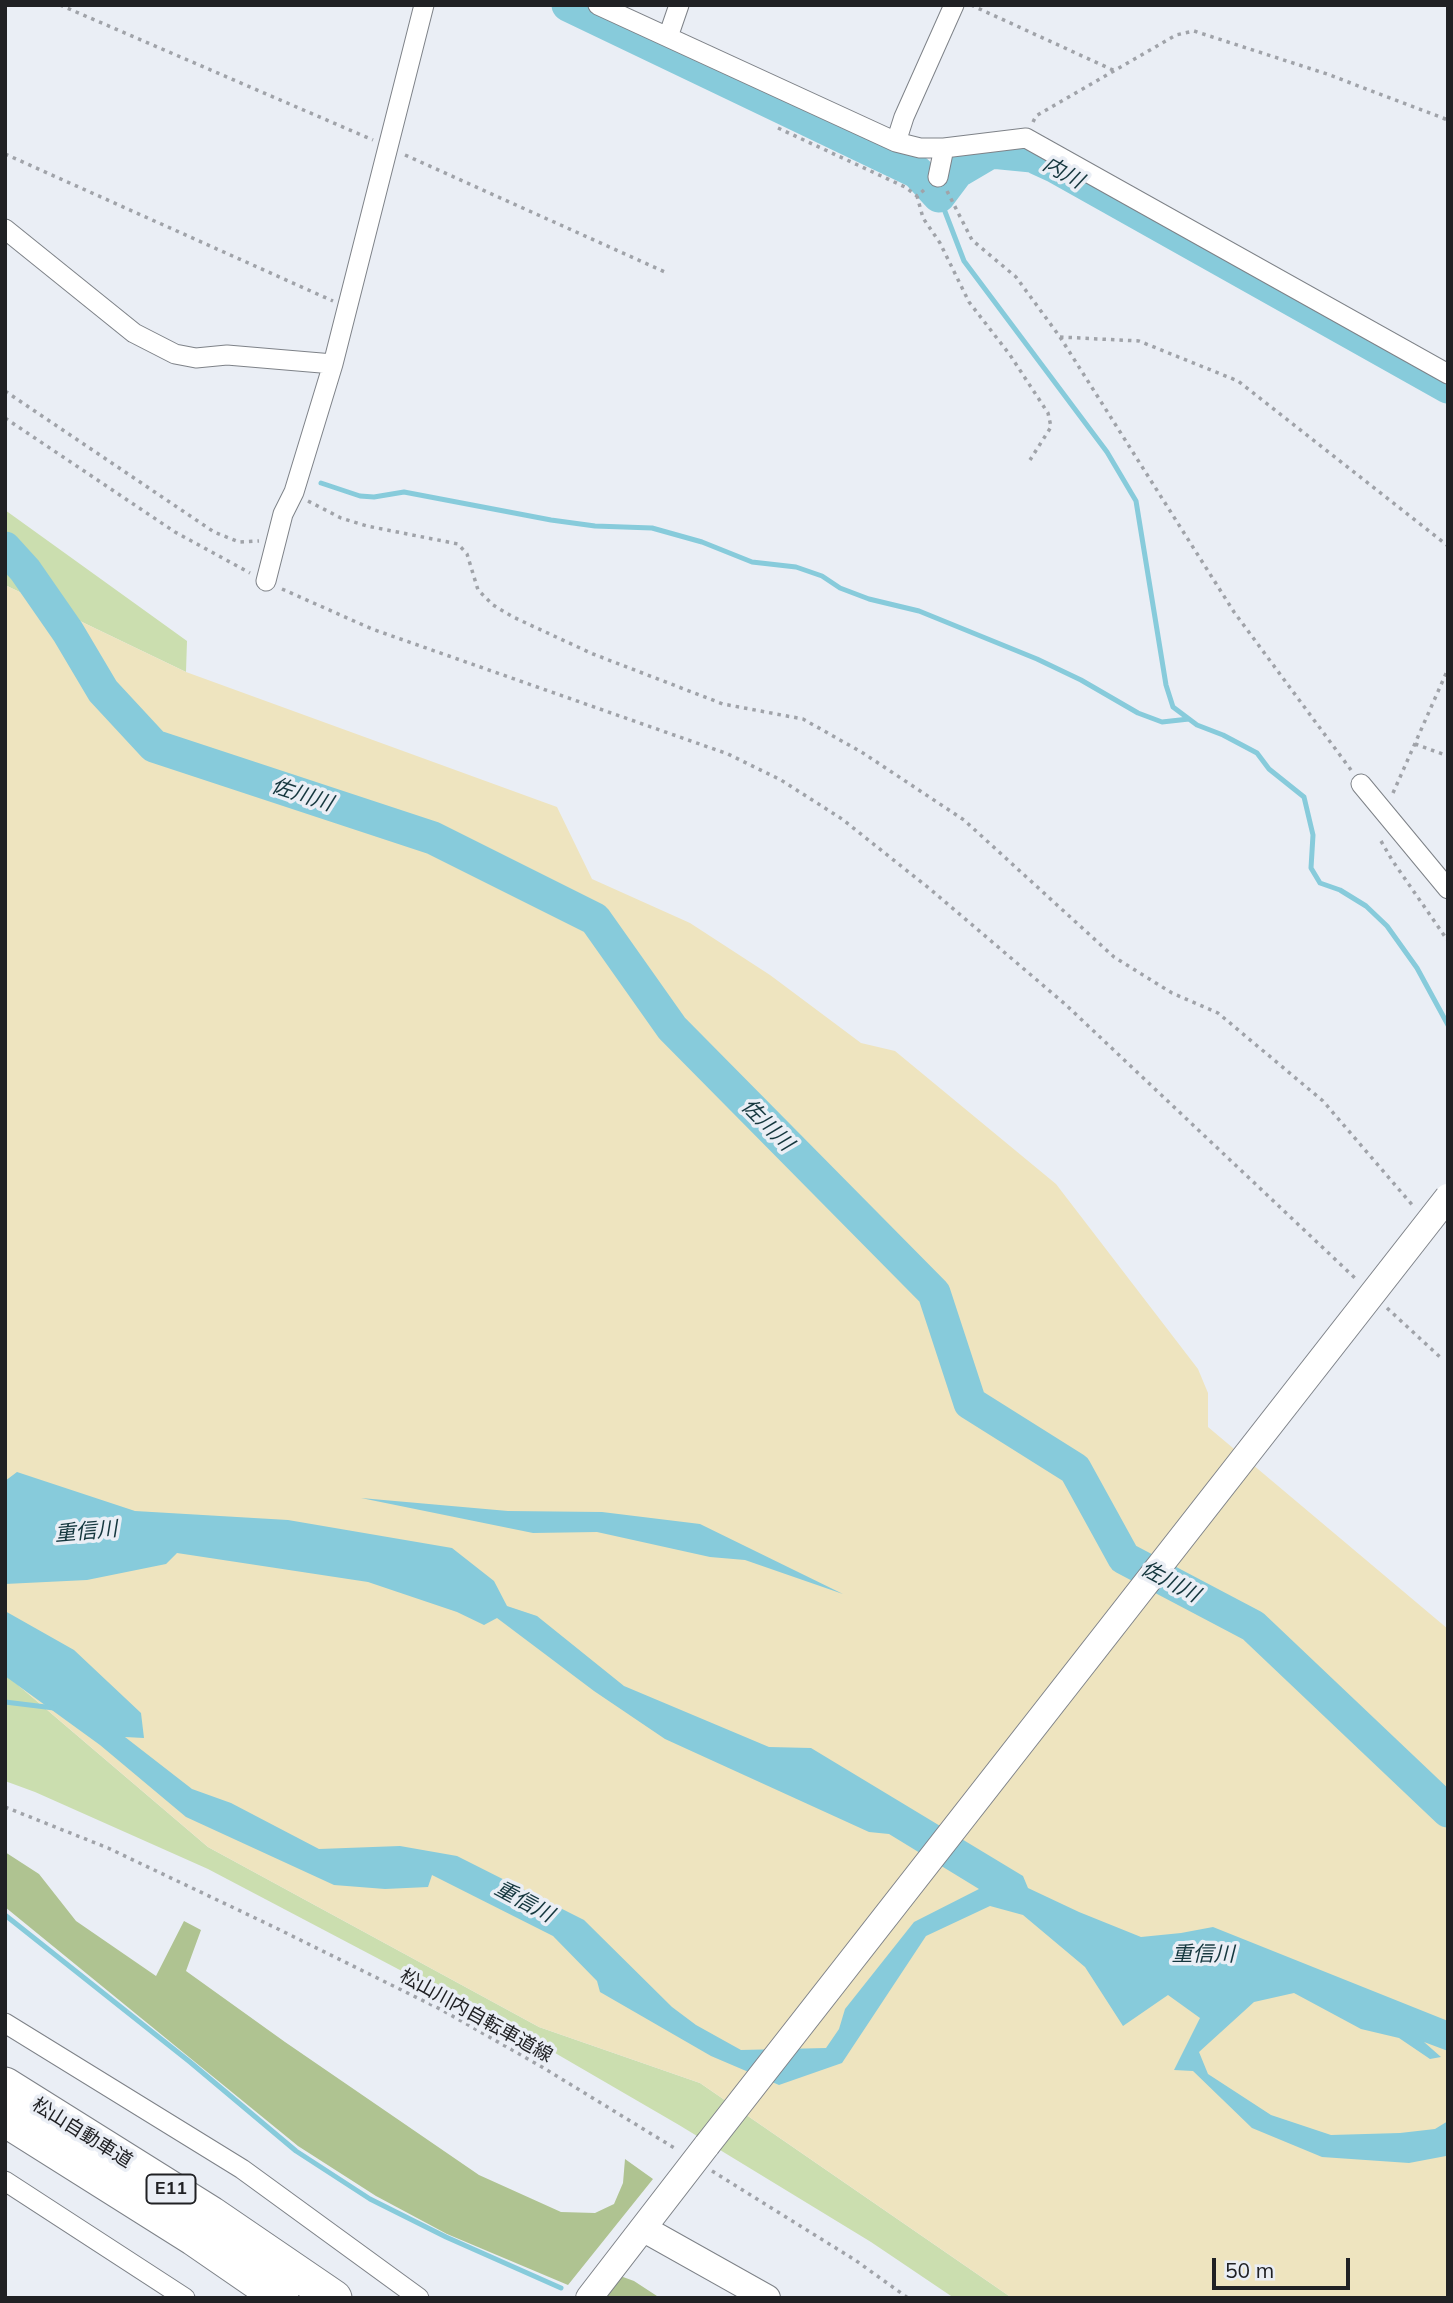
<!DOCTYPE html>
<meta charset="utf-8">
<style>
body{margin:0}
#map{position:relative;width:1453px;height:2303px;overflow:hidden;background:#eaeef5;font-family:Mulish,sans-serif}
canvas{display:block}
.frame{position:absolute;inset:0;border:7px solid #202124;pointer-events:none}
.scale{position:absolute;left:1212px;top:2258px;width:138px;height:32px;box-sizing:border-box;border:4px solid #202124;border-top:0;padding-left:9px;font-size:21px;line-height:24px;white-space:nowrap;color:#202124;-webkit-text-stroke:5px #eaeef5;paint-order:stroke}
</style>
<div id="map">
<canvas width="1453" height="2303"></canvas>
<div class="frame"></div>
<div class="scale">50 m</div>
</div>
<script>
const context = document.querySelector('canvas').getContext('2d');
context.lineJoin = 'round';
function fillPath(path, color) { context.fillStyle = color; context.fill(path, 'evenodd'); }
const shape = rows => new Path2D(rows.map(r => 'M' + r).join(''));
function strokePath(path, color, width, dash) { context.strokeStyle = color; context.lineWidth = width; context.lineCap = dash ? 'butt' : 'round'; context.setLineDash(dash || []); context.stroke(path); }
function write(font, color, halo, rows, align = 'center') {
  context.font = font + ' Mulish,"Noto Sans JP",sans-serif'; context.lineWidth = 7; context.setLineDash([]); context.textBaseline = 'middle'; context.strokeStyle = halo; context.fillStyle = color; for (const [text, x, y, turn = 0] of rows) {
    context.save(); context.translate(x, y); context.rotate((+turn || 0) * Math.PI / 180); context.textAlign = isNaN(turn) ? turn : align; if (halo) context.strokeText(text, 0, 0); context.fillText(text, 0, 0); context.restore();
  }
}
fillPath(shape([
 [5,510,187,641,186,672,5,585],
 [5,1674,208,1847,539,2027,700,2083,1012,2298,954,2298,871,2242,679,2125,531,2039,208,1869,35,1792,5,1781]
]), '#cbdeaf');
fillPath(shape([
 [5,1852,39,1874,76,1921,156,1976,184,1921,201,1930,186,1971,285,2042,479,2175,561,2212,595,2213,614,2204,623,2183,625,2159,653,2179,568,2285,447,2234,376,2196,298,2146,5,1907],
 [623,2277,634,2281,660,2298,600,2298,615,2278]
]), '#afc391');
fillPath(shape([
 [5,585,186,672,557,807,592,879,690,923,770,975,861,1043,895,1051,1056,1184,1198,1369,1208,1393,1208,1427,1448,1629,1448,2298,1012,2298,700,2083,539,2027,208,1847,5,1674]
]), '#eee4bf');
fillPath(shape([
 [17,1472,135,1511,288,1520,452,1548,494,1581,507,1606,537,1616,624,1686,769,1747,811,1748,1023,1876,1028,1888,1079,1912,1141,1937,1181,1933,1213,1927,1448,2021,1448,2051,1424,2042,1441,2057,1430,2059,1399,2038,1361,2029,1294,1993,1254,2002,1199,2052,1208,2074,1271,2115,1331,2135,1400,2133,1435,2129,1448,2121,1446,2156,1409,2163,1322,2157,1252,2128,1193,2071,1174,2070,1200,2018,1168,1995,1123,2026,1085,1967,1023,1915,990,1906,926,1936,842,2063,779,2085,711,2056,600,1992,597,1981,553,1936,432,1875,428,1887,385,1889,334,1885,186,1817,100,1745,5,1676,5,1611,74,1650,141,1713,144,1738,125,1737,192,1789,231,1803,319,1849,400,1846,457,1856,584,1920,672,2007,696,2025,741,2050,826,2048,839,2029,845,2009,914,1922,979,1889,889,1834,869,1832,665,1739,594,1691,497,1618,484,1625,457,1612,368,1582,177,1553,166,1564,87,1580,5,1584,5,1481],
 [361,1498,508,1511,602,1512,700,1524,843,1594,745,1560,710,1557,597,1532,533,1533]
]), '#87cbdb');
strokePath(shape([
 [939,196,964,261,1107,452,1136,501,1166,685,1173,707,1197,725,1223,735,1257,753,1269,769,1304,797,1313,835,1311,868,1320,883,1340,890,1366,906,1387,926,1417,968,1448,1025],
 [321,483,360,496,374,497,404,492,551,520,595,526,652,528,702,542,752,562,796,567,822,576,840,588,869,599,919,611,1037,659,1081,680,1138,713,1162,722,1189,719],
 [5,1702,54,1708],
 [5,1915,190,2062,296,2151,370,2199,446,2237,561,2288]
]), '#87cbdb', 5);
strokePath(shape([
 [568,5,917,172,939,196,957,172,991,152,1032,156,1056,167,1448,387],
 [5,548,25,570,68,632,103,691,154,746,433,838,595,919,672,1028,934,1293,970,1403,1075,1469,1124,1558,1253,1626,1448,1811]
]), '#87cbdb', 33);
const street = shape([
 [598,5,896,142,920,148,944,148,1026,138,1448,374],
 [668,37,679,5],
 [896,142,904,117,954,5],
 [938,177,944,148],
 [5,229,134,333,175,354,196,358,227,355,333,364],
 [266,581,283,514,294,492,333,364,424,5],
 [1361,784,1448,889],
 [5,2023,242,2169,419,2298],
 [5,2181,185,2298]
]);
const secondary = shape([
 [644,2229,767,2298],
 [589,2298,707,2145]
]);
const highway = shape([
 [5,2085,211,2214,334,2298],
 [5,2119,194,2238,281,2298]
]);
strokePath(street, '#7e8288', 21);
strokePath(secondary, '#7e8288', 28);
strokePath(highway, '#7e8288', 37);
strokePath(shape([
 [60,5,373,140],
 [971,5,1115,71],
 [1033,122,1036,116,1176,35,1194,31,1327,74,1448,120],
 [778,128,905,187,917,196],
 [5,154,333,301],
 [405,155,665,272],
 [924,190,917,196,923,218,940,243,969,302,1010,355,1048,413,1051,427,1030,460],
 [947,191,972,240,1016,277,1060,337,1234,612,1351,770],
 [1060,337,1139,341,1238,381,1448,546],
 [5,391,214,532,239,542,259,541],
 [5,418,175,532,250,573],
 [308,501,341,518,367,526,458,544,467,554,478,590,493,605,513,617,593,654,723,704,803,719,863,753,964,820,1114,957,1172,993,1218,1013,1323,1101,1414,1207],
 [282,589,372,629,728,754,781,780,842,819,930,889,1065,1004,1356,1279],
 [1415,744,1448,756],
 [1393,793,1448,669],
 [1381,841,1392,860,1448,941],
 [1387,1308,1440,1357],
 [5,1807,108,1848,274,1927,442,2010,542,2067,676,2149],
 [712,2171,855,2260,908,2298]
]), '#a0a3a9', 3.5, [3.5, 5]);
strokePath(street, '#fff', 19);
strokePath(secondary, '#fff', 26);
strokePath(highway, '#fff', 35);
const secondaryBridge = shape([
 [707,2145,1448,1197]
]);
strokePath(secondaryBridge, '#7e8288', 28, []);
strokePath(secondaryBridge, '#fff', 26);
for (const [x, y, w] of [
 [171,2189,49]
]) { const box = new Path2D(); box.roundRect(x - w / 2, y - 14.5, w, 29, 5); context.fillStyle = '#eaeef5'; context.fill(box); strokePath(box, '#202124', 2); }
write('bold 18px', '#202124', null, [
 ["E11",171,2189]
]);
write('19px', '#202124', '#eaeef5', [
 ["松山川内自転車道線",476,2016,29],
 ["松山自動車道",82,2133,32]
]);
write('italic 21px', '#15373e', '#eaeef5', [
 ["内川",1063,173,29],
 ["佐川川",302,795,18],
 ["佐川川",767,1125,45],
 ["重信川",86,1532,-5],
 ["佐川川",1170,1582,28],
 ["重信川",524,1902,28],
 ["重信川",1203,1955]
]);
</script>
